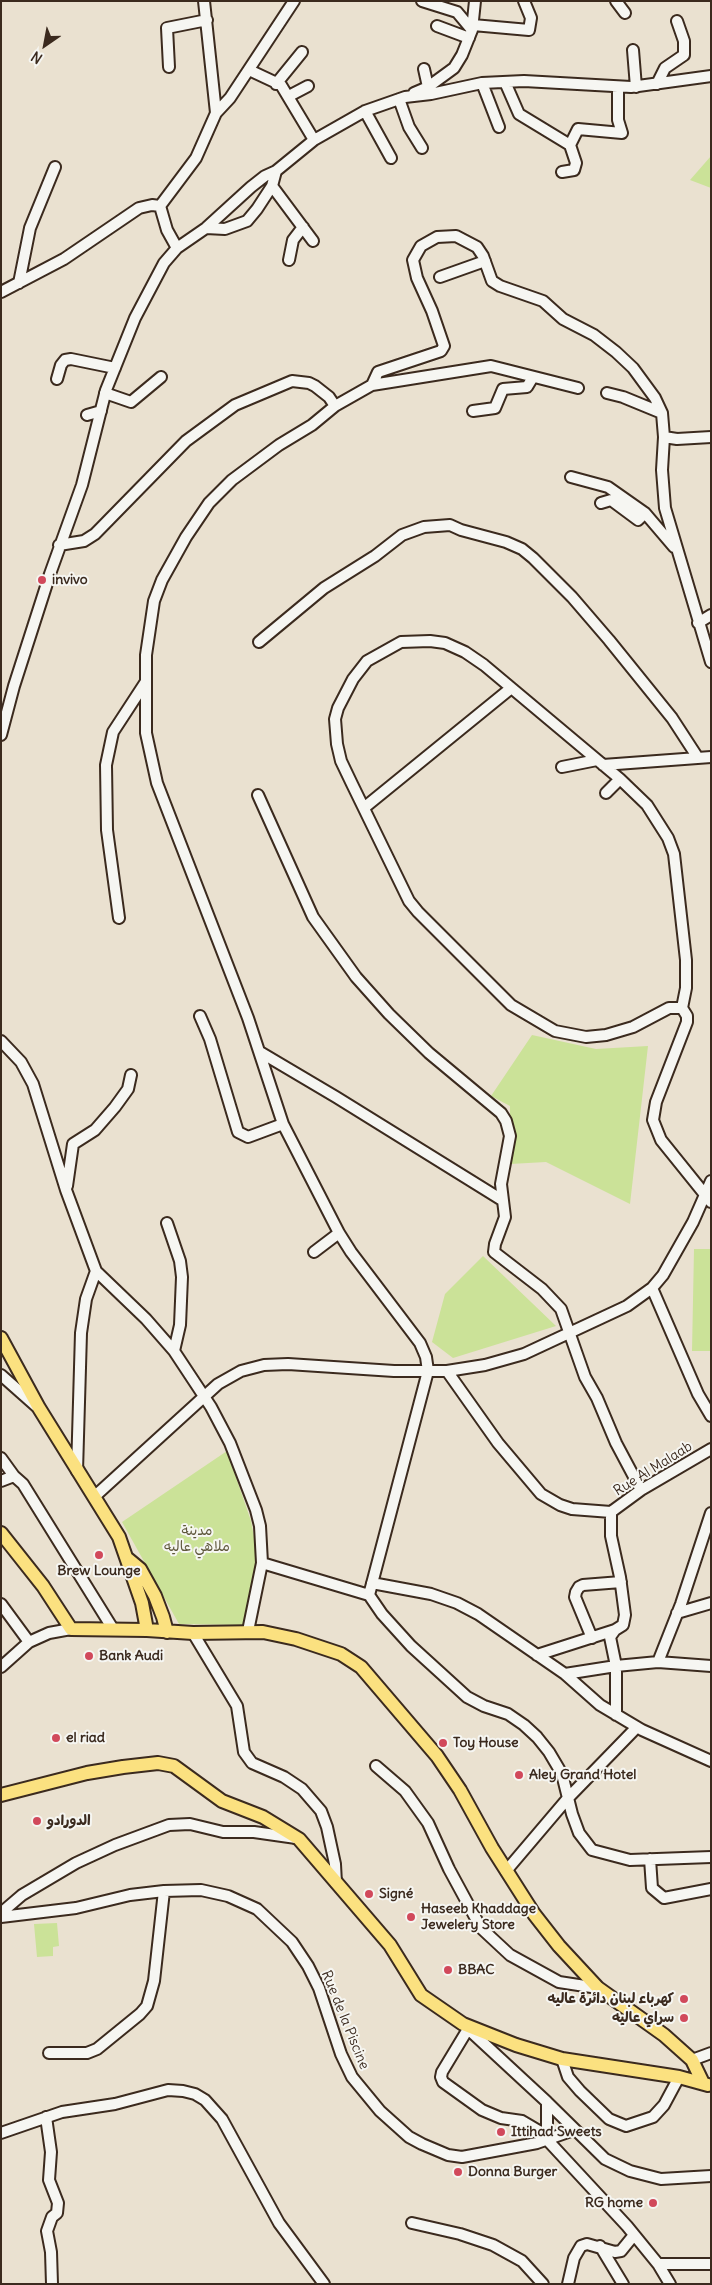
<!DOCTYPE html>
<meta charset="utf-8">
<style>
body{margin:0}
#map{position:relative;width:712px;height:2285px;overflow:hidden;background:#eae1d0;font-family:Delius,sans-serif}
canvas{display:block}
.frame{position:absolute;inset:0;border:2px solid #3b2a1e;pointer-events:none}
.north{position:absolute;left:20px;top:20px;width:50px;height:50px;-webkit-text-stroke:4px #f6f6f2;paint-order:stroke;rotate:213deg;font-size:14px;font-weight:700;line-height:20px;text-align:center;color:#3b2a1e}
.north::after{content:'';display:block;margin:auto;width:18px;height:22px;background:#3b2a1e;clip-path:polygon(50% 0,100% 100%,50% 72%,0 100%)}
</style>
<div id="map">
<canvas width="712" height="2285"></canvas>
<div class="frame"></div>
<div class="north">N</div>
</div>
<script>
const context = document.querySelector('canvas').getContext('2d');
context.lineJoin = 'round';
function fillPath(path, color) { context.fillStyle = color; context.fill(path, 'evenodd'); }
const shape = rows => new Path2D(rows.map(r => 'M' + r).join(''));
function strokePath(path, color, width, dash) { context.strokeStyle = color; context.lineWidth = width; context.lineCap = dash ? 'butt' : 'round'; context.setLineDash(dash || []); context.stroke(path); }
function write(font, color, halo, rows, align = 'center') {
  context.font = font + ' Delius,"Playpen Sans Arabic",sans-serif'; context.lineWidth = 4; context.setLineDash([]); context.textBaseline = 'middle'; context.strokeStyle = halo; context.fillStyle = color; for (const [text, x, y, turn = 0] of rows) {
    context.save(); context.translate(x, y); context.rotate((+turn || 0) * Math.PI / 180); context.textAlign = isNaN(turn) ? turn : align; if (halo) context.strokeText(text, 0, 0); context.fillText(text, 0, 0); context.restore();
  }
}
fillPath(shape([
 [711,156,711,188,690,180],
 [532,1035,596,1049,648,1046,630,1204,546,1162,510,1164,510,1106,491,1096],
 [694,1249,711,1249,711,1351,692,1351],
 [483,1256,556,1326,453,1358,432,1342,445,1294],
 [227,1451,251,1521,258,1558,245,1625,179,1624,122,1522],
 [57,1923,59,1946,53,1947,53,1956,37,1957,34,1924]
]), '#cbe298');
const minor = shape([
 [204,1,216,113],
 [422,1,457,12,472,30],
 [616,1,625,13],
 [473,25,529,30,531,18,524,1],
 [437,26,469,38],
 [633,50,636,87],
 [169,67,167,28,207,20],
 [424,69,428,87],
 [249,70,281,85,314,140],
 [505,82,519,114,570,145,576,163,574,170,562,172],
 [482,83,499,127],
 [276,84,302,52],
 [657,84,665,68,684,55,684,41,677,21],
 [414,93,428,87,454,68,462,55,472,30,475,1],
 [289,96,308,86],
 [399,99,409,127,422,148],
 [365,111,391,158],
 [570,145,578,129,622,133,618,120,618,87],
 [272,186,313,241],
 [160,206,196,158,216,113,230,98,294,1],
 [160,206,167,230,177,248],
 [206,228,225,229,247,221,257,209,272,186,276,171],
 [289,260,293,240,303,227],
 [440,277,485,261],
 [19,283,30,228,55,167],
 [1,292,64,259,139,208,152,205,160,206],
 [57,379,61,365,65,360,71,359,115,368],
 [372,385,378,372,441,351,444,346,432,311,417,278,413,260,421,246,437,237,456,236,477,247,483,256,492,281,500,286,543,301,563,319,594,335,616,352,633,368,655,398,662,413,664,437],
 [105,393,131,402,161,377],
 [607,393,623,397,662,413],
 [335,406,372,385,491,366,578,388],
 [473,411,495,408,503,389,527,387,533,377],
 [87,415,101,411],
 [711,437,677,439,664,437,662,470,665,508,711,662],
 [571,477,608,487,645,513,674,547],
 [601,503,611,500,638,520,645,513],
 [59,545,84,541,95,534,186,441,235,405,292,381,309,383,315,386,329,397,335,406,312,425,279,445,232,480,209,503,186,537,162,580,154,601,146,655,146,733,157,783,248,1018,283,1124,339,1233,351,1252,420,1343,426,1357,428,1371,369,1595],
 [698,623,711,615],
 [259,642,324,588,375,556,402,535,424,527,450,525,461,530,506,542,522,549,533,558,572,597,609,640,672,718,698,758],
 [1,735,14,686,50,574,82,485,106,390,135,318,164,263,177,248,206,228,251,187,265,176,276,171,314,140,365,111,405,97,431,94,482,83,524,81,631,87,711,76],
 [603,765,711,757],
 [562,767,597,760],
 [606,793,620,779],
 [258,795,313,917,356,977,389,1014,429,1053,501,1113,506,1121,510,1136,501,1184,505,1217,495,1244,494,1252,542,1289,561,1309,585,1377,597,1398,616,1443,641,1490],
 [365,807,510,689],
 [119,918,107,830,106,765,113,732,145,683],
 [682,1008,669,1008,633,1027,606,1035,586,1037,555,1031,511,1005,418,912,409,901,352,784,341,761,337,744,335,719,338,708,353,679,367,661,401,642,430,641,445,643,465,652,484,665,620,779,647,805,668,838,674,854,686,960,686,988,682,1008,687,1016,687,1022,656,1102,653,1120,661,1140,711,1202],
 [200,1016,210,1039,238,1132,248,1137,283,1124],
 [1,1041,21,1062,33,1084,66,1190,96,1271,146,1319,174,1351,211,1407,230,1443,256,1510,260,1526,262,1563],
 [260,1052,336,1097,502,1200],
 [67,1186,73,1144,95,1130,115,1107,128,1089,131,1075],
 [167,1223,180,1261,182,1277,180,1325,174,1351],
 [314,1252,339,1233],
 [652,1288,698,1394,711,1416],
 [447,1371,498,1443,541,1494,560,1505,572,1509,611,1512,611,1536,620,1577,625,1615,623,1625,615,1630,610,1637,616,1666,616,1715],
 [1,1375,36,1406],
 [1,1458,14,1476],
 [77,1471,81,1333,86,1299,96,1271],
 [1,1481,14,1476,23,1484,113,1629],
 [94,1497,218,1384,241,1371,264,1365,288,1364,394,1371,447,1371,485,1365,524,1354,627,1306,652,1288,663,1275,693,1222,711,1181],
 [611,1512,641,1490,711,1449],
 [372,1583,431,1594,457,1603,478,1614,565,1674,600,1705,642,1730,711,1761],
 [1,1604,29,1642],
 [677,1613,711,1603],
 [248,1631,262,1563,369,1595,382,1614,411,1646,467,1697,484,1706,508,1714,524,1725,537,1737,549,1752,562,1774,572,1814,579,1833,592,1850,630,1860,711,1857],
 [193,1633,237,1706,244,1752,252,1763,284,1777,302,1789,321,1811,327,1827,335,1864,336,1883],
 [592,1638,575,1597,576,1592,579,1587,583,1585,621,1582],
 [537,1655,615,1630],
 [658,1662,681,1604,711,1513],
 [1,1667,29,1642,49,1633,71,1629],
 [565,1674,616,1666,658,1662,711,1666],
 [376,1766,405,1791,428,1823,449,1869,481,1928,510,1955,559,1982,598,1988],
 [650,1859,652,1888,664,1898,711,1889],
 [506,1871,568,1798,637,1727],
 [1,1913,22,1895,76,1863,115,1845,169,1825,190,1824,223,1832,254,1832,296,1838],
 [1,1917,76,1908,130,1895,164,1891,201,1890,228,1896,257,1909,292,1942,308,1966,319,1988,341,2054,352,2077,380,2111,409,2137,422,2144,448,2155,462,2157,537,2143,574,2130],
 [466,2027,547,2102,605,2159,630,2171,661,2179,711,2176],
 [468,2029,442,2072,441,2077,443,2082,482,2110,501,2118,522,2121,539,2131,627,2226,658,2264,670,2284],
 [49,2053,87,2053,97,2049,140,2014,147,2006,154,1981,164,1891],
 [562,2059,568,2077,580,2091,609,2119,626,2126,653,2117,664,2105,679,2077],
 [692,2060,711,2053],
 [547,2102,547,2140],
 [46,2117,51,2152,49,2180,58,2203,57,2213,52,2217,47,2231,51,2252,52,2284],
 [1,2133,62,2112,115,2104,168,2090,183,2091,195,2094,205,2100,222,2119,279,2223,324,2284],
 [412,2223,460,2234,493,2245,522,2261,543,2284],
 [600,2246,623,2284],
 [658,2264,711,2264],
 [568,2284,574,2258,581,2246,587,2244,615,2252,621,2251,634,2235]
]);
const major = shape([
 [1,1338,39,1408,119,1537,142,1603,147,1630],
 [1,1533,43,1586,71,1629,147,1630,193,1633,263,1632,296,1639,341,1654,361,1667,437,1756,460,1790,492,1848,534,1914,559,1946,598,1988,664,2035,692,2060,703,2083],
 [128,1559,140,1569,155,1596,163,1617,167,1632],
 [1,1795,87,1773,123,1767,158,1763,174,1766,222,1801,263,1817,299,1839,390,1945,421,1995,463,2024,516,2045,562,2059,679,2077,708,2085]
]);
strokePath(minor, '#3b2a1e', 14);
strokePath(major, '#3b2a1e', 16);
strokePath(minor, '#f6f6f2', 10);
strokePath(major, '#fbe180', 12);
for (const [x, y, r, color] of [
 [42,580,5,"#d1495b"],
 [99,1555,5,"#d1495b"],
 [89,1656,5,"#d1495b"],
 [56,1738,5,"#d1495b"],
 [443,1743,5,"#d1495b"],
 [519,1775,5,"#d1495b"],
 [37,1821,5,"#d1495b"],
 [369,1894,5,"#d1495b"],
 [411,1917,5,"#d1495b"],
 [448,1970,5,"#d1495b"],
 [684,1999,5,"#d1495b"],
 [684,2018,5,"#d1495b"],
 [501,2132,5,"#d1495b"],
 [458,2172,5,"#d1495b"],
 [653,2203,5,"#d1495b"]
]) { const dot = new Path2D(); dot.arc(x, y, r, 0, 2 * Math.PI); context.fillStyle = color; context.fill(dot); strokePath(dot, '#f6f6f2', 2); }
write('bold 14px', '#3b2a1e', '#f6f6f2', [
 ["invivo",52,580],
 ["Brew Lounge",99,1571,"center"],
 ["Bank Audi",99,1656],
 ["el riad",66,1738],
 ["Toy House",453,1743],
 ["Aley Grand Hotel",529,1775],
 ["الدورادو",47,1821],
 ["Signé",379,1894],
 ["Haseeb Khaddage",421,1909],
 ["Jewelery Store",421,1925],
 ["BBAC",458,1970],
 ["كهرباء لبنان دائرة عاليه",674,1999,"right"],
 ["سراي عاليه",674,2018,"right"],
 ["Ittihad Sweets",511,2132],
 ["Donna Burger",468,2172],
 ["RG home",643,2203,"right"]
], 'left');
write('14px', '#3b2a1e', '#f6f6f2', [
 ["Rue Al Malaab",653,1469,-32],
 ["Rue de la Piscine",345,2020,68]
]);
write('14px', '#5f583c', '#f6f6f2', [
 ["مدينة",197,1531],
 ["ملاهي عاليه",197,1547]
]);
</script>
